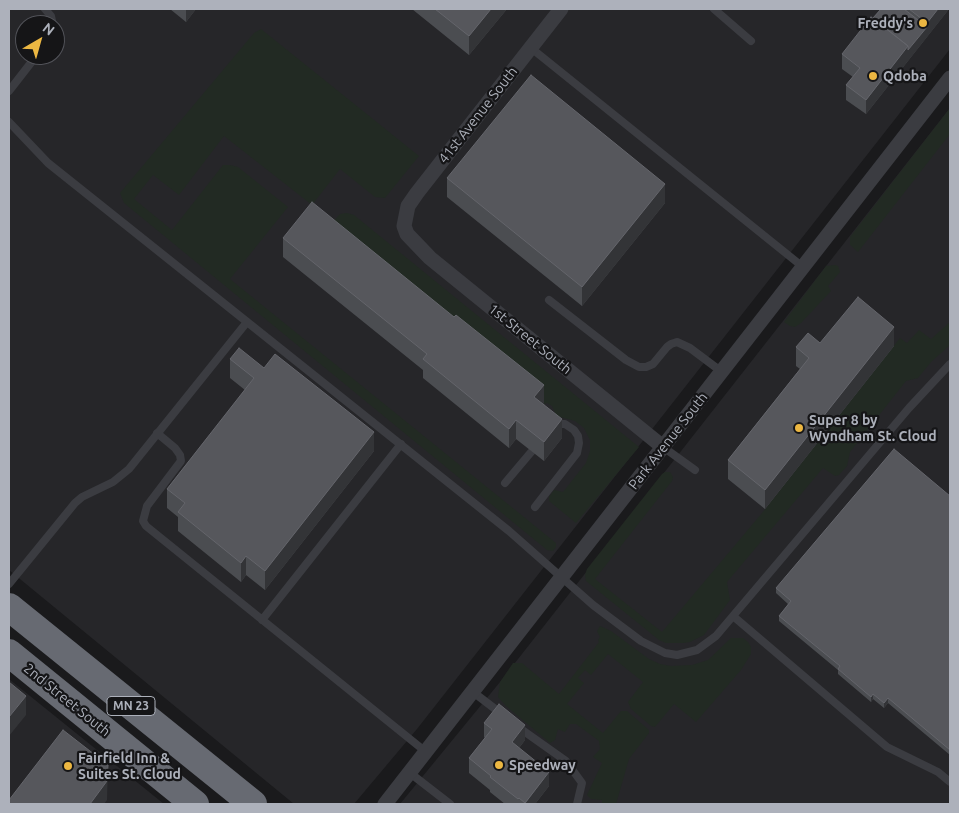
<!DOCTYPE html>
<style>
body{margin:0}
#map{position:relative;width:959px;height:813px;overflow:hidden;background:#1a1a1c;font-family:Ubuntu,sans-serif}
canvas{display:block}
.frame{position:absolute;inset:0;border:10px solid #adb1bb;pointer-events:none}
.north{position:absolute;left:15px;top:15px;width:50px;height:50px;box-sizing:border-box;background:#151517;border:1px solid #525359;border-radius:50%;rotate:38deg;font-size:14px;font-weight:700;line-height:20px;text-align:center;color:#adb1bb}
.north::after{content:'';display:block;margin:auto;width:18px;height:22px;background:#ecb742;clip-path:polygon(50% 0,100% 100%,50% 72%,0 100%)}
</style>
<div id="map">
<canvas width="959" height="813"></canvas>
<div class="frame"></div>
<div class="north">N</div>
</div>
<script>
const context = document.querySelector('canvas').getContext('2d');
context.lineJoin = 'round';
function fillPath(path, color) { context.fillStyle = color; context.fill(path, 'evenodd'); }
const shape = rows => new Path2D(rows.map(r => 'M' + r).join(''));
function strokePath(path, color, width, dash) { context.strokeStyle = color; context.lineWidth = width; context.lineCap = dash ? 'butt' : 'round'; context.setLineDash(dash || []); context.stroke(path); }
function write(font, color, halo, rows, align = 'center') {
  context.font = font + ' Ubuntu,sans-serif'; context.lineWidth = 4.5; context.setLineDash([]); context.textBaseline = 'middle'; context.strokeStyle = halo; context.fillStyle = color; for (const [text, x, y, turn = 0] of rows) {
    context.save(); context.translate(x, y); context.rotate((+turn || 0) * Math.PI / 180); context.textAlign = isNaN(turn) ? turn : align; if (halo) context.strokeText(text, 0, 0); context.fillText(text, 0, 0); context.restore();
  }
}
fillPath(shape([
 [9,9,950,9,950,49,417,729,354,804,294,804,9,570],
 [25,25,55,25,55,55,25,55],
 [950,108,950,804,400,804,500,682],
 [9,679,164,804,9,804]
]), '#262629');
fillPath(shape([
 [261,29,419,156,385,198,375,197,340,169,312,205,224,136,179,195,153,175,134,199,172,230,223,165,230,165,238,167,288,207,230,279,556,543,556,547,553,551,547,550,124,203,120,193,254,33],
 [950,108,950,134,858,252,850,245,850,237],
 [347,213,354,215,639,447,576,523,549,501,549,497,554,490,563,492,586,463,590,451,590,440,584,428,575,421,560,417,552,420,555,412,552,406,547,403,544,404,324,231,340,214],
 [835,265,838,266,840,272,828,286,831,291,801,323,795,327,790,326,784,322,826,266],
 [950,322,950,345,931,362,918,378,906,381,850,452,847,466,839,475,835,476,823,468,727,582,730,600,704,635,690,642,683,643,666,643,659,640,586,581,585,575,587,569,662,474,665,472,670,472,673,477,672,481,595,579,662,632,762,513,900,338,907,343,919,330,931,339],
 [600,626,611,631,649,659,660,664,671,666,692,665,708,660,731,638,743,638,748,642,751,647,751,654,741,670,696,722,674,704,655,727,651,726,631,709,628,702,643,682,608,654,591,675,585,670,578,678,584,683,567,704,603,733,621,711,627,711,649,730,649,733,629,759,616,804,602,804,602,800,591,799,587,795,602,763,593,757,600,749,599,741,576,724,570,724,565,732,558,729,555,740,550,743,506,706,498,697,500,682,513,663,522,663,559,694,599,642,598,640,600,637,597,631]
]), '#222a23');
strokePath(shape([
 [45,9,51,16,53,25],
 [714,9,751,41],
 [531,48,803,267],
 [9,91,37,55],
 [9,122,48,163,509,531,593,605,641,641,665,653,677,655,697,650,716,636,909,408,950,364],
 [549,300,626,360,639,367,646,367,653,364,667,347,671,344,677,342,690,348,722,372],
 [157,433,175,448,180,455,181,461,147,506,143,521,146,526,426,752],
 [663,447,695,470],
 [505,483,532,451],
 [535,507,577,453,579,443,578,436,574,430,565,424,560,424,554,426],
 [9,584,75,503,82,497,113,482,129,469,247,322],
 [733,616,887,747,938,772,950,782],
 [262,620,401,444],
 [473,692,503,715],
 [518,727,566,761,582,783,577,804],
 [410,773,450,804]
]), '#3b3c41', 8);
strokePath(shape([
 [561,9,417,193,408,206,404,226,407,234,430,258,663,447],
 [385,804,950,78]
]), '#3b3c41', 15);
strokePath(shape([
 [9,607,253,804],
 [9,653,195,804]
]), '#676a72', 28);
fillPath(shape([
 [170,9,196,9,186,22],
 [412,9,507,9,469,55],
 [881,9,949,9,866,114,846,100,846,85,853,77,842,69,842,54],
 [447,178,665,203,582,306,447,197],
 [283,238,544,404,562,438,544,461,516,439,509,448,423,378,423,370,283,257],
 [820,343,894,346,765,509,728,479,728,460,800,369,796,366,796,347],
 [230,359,264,368,374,451,265,590,246,575,241,582,178,531,178,517,167,508,167,489,245,390,230,378],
 [950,496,950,755,888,703,884,708,873,699,871,702,838,674,838,670,779,621,779,616,788,604,776,593,776,588],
 [484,723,525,740,519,748,549,786,535,804,505,804,490,792,490,790,469,773,469,758,485,738,484,737]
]), '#4b4d51');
fillPath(shape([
 [186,9,196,9,186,22],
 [491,9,507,9,469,55,469,36],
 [938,9,949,9,927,37,927,23],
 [927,27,927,37,866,114,866,100,908,46],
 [665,184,665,203,582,306,582,287],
 [894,327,894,346,765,509,765,490],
 [544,385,544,404,534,397],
 [562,419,562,438,544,461,544,442],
 [516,420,516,439,509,448,509,429],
 [374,432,374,451,265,590,265,571],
 [246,556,246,575,241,582,241,563],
 [873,694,873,699,871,702,871,697],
 [26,696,26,715,9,736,9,717],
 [888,698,888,703,884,708,884,703],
 [525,725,525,740,512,757,512,742],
 [108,765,107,800,104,804,90,804],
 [549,772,549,786,535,804,525,804]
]), '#333437');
const building = shape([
 [435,9,491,9,469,36,435,9],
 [881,9,904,9,927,27,908,50,908,46,873,18,881,9],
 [909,9,938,9,927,23,909,9],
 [871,17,908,46,866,100,846,85,860,68,842,54,871,17],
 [531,75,665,184,582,287,447,178,531,75],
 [312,202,454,317,456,315,544,385,534,397,562,419,544,442,516,420,509,429,423,359,427,354,283,238,312,202],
 [858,297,894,327,765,490,728,460,809,358,796,347,808,333,820,343,858,297],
 [239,348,264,368,275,354,374,432,265,571,246,556,241,563,178,512,185,503,167,489,254,378,230,359,239,348],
 [894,449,950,496,950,750,888,698,884,703,873,694,871,697,838,669,840,666,779,616,791,601,776,588,894,449],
 [9,682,26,696,9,717,9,682],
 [499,704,525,725,512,742,549,772,525,803,519,798,518,799,490,777,491,776,469,758,492,729,484,723,499,704],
 [63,730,108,765,107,781,90,804,9,804,9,800,63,730]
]);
fillPath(building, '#56575c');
strokePath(building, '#64656b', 1);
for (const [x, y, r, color] of [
 [923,23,5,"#ecb742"],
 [873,76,5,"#ecb742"],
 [799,428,5,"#ecb742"],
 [499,765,5,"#ecb742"],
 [68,766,5,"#ecb742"]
]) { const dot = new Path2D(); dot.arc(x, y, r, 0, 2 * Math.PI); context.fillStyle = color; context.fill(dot); strokePath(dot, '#151517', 2); }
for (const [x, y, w] of [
 [131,706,48]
]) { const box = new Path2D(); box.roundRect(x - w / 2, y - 9.5, w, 19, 4); context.fillStyle = '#151517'; context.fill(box); strokePath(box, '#adb1bb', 1); }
write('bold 12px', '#adb1bb', null, [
 ["MN 23",131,706]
]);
write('bold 14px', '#adb1bb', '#151517', [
 ["Freddy's",913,23,"right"],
 ["Qdoba",883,76],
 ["Super 8 by",809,420],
 ["Wyndham St. Cloud",809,436],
 ["Fairfield Inn &",78,758],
 ["Suites St. Cloud",78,774],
 ["Speedway",509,765]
], 'left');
write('14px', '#adb1bb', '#151517', [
 ["41st Avenue South",478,115,-52],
 ["1st Street South",530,339,39],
 ["Park Avenue South",668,441,-52],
 ["2nd Street South",67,700,39]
]);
</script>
